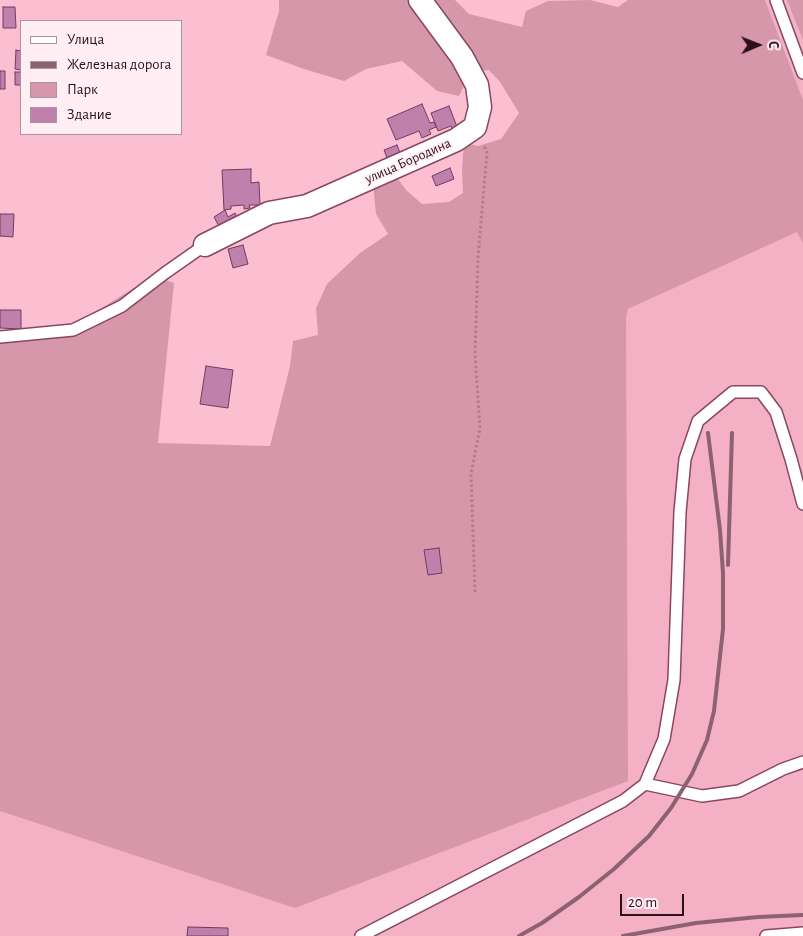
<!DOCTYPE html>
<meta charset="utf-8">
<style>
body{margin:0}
#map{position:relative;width:803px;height:936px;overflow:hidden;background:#fcbfd1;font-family:"Alegreya Sans",sans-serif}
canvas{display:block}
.legend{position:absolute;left:20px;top:20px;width:162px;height:115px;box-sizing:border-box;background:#ffeef3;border:1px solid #aa959c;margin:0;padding:6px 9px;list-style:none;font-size:15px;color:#2b101a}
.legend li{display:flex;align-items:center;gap:10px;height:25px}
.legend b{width:25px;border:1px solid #aa959c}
.north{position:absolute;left:733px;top:20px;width:50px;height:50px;-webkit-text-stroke:4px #ffeef3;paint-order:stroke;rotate:89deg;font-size:14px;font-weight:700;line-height:20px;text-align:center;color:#2b101a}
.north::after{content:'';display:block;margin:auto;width:18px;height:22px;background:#2b101a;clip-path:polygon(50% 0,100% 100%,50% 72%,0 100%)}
.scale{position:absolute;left:620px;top:894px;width:64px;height:22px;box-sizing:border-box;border:2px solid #2b101a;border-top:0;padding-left:6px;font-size:15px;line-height:18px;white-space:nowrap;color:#2b101a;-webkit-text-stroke:4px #ffeef3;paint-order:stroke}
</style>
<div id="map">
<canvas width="803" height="936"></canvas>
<ul class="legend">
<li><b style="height:6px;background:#fff"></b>Улица</li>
<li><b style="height:6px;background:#8d6270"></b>Железная дорога</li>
<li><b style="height:14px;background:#d697aa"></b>Парк</li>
<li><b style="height:14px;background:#bf81ab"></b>Здание</li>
</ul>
<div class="north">С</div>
<div class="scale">20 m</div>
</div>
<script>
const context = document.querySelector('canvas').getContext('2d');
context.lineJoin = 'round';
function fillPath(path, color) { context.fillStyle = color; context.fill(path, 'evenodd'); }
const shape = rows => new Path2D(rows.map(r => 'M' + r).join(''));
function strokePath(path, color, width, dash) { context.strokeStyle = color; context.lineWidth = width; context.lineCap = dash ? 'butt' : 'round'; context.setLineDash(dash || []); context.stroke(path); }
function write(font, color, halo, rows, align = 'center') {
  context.font = font + ' "Alegreya Sans",sans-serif'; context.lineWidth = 4; context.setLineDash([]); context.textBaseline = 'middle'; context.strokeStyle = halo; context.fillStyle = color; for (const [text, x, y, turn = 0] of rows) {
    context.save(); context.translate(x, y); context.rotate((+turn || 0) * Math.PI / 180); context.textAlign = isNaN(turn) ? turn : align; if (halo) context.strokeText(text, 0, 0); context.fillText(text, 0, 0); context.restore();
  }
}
fillPath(shape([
 [687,0,803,0,803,936,0,936,0,810,626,318,628,309,794,233,717,69]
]), '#f4b1c6');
fillPath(shape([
 [279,0,455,0,469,14,522,27,526,11,548,1,590,0,618,7,628,0,765,0,803,100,803,243,797,232,628,309,626,318,628,781,295,908,0,811,0,332,36,330,76,324,153,276,174,283,158,443,270,446,290,366,293,341,318,335,316,308,327,284,360,253,388,234,376,214,373,184,395,175,406,190,422,204,449,202,463,193,462,169,464,143,478,146,501,139,519,113,500,82,489,70,471,72,459,96,437,91,402,61,366,69,344,81,304,69,266,55,279,11],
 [787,0,803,0,803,40]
]), '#d697aa');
const building = shape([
 [3,7,15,7,16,28,3,28,3,7],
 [16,50,21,51,21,70,15,69,16,50],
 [0,71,5,71,5,89,0,89,0,71],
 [15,72,21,72,21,85,15,85,15,72],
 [422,104,430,123,434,122,436,127,429,130,431,134,422,138,419,131,396,140,387,119,422,104],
 [449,106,459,132,454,133,451,126,438,131,431,113,449,106],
 [397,145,402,158,389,163,384,150,397,145],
 [450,168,454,179,436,186,432,176,450,168],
 [251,169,251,183,259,182,260,205,249,205,250,208,244,209,244,205,231,206,231,209,224,210,222,170,251,169],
 [225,210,228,217,235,213,239,221,220,228,214,217,225,210],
 [0,214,14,214,13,237,0,236,0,214],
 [243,245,248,264,233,268,228,249,243,245],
 [0,310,21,310,21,329,0,328,0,310],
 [206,366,233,370,228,408,200,404,206,366],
 [439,548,442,573,428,575,424,550,439,548],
 [188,927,228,928,228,936,187,936,188,927]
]);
fillPath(building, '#bf81ab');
strokePath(building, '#723b61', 1);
const service = shape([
 [776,0,803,73],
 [0,337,73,330,122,306,165,273,205,245],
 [645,784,702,796,739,791,783,769,803,762],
 [361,936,623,801,645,784,664,739,674,680,680,512,685,459,698,421,733,392,761,392,776,412,791,459,803,504],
 [766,936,803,933]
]);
const minor = shape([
 [205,245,269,213,307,206,456,140,475,127,480,107,477,85,462,57,420,0]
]);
strokePath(service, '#89475e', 14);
strokePath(minor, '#89475e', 25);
strokePath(shape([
 [475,592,471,474,480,428,475,354,478,257,487,152,484,146]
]), '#af7e8e', 3, [2.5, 2.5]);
strokePath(service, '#fff', 11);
strokePath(minor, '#fff', 22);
strokePath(shape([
 [728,565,732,433],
 [519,936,542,923,579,897,614,869,649,836,671,808,692,774,707,740,714,711,723,629,723,573,720,530,708,433],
 [623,936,696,923,758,917,803,915]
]), '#8d6270', 4);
write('14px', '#2b101a', '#ffeef3', [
 ["улица Бородина",408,161,-24]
]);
</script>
